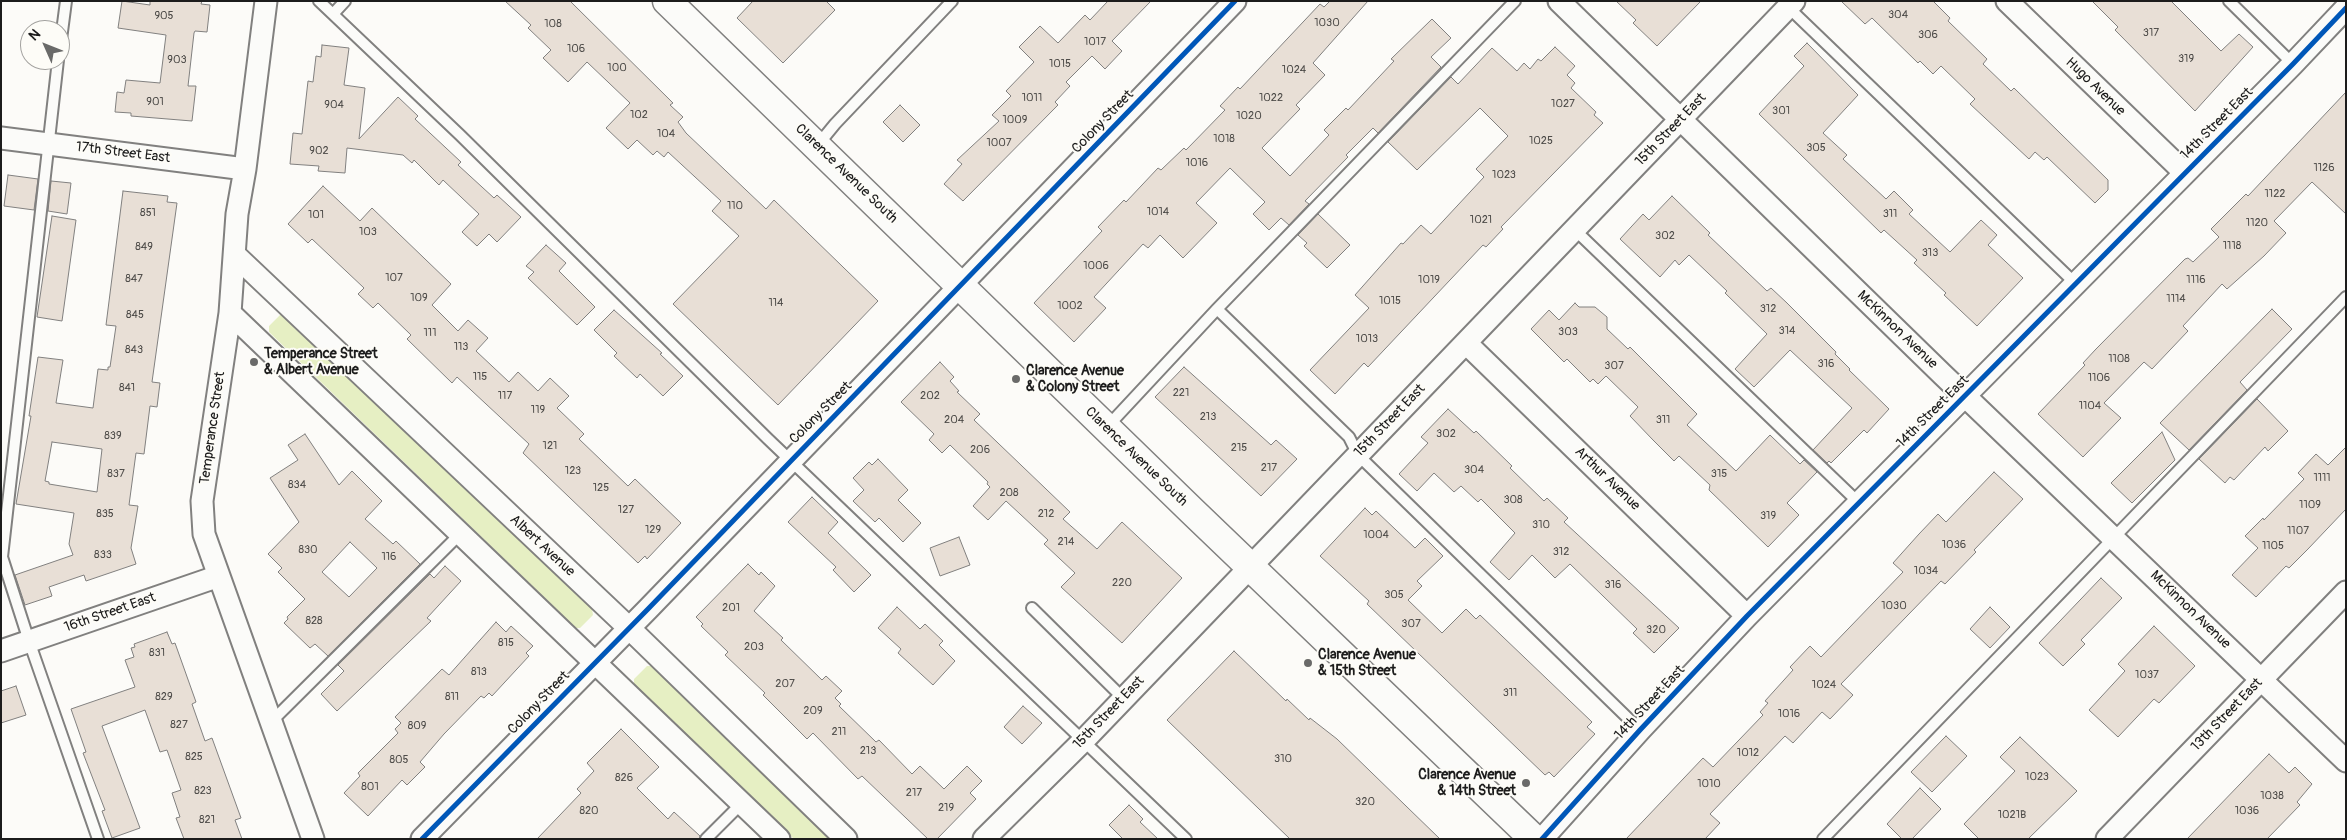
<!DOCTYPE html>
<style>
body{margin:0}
#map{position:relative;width:2347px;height:840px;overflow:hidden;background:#fcfbf8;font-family:Pangolin,sans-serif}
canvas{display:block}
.frame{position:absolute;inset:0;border:2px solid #1c1c1c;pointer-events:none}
.north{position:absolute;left:20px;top:20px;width:50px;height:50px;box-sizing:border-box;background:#fdfcf7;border:1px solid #a3a29f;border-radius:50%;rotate:314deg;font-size:14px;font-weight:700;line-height:20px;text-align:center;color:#1c1c1c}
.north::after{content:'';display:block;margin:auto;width:18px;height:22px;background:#6a6a69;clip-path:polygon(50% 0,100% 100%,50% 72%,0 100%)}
</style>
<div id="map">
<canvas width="2347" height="840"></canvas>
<div class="frame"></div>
<div class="north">N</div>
</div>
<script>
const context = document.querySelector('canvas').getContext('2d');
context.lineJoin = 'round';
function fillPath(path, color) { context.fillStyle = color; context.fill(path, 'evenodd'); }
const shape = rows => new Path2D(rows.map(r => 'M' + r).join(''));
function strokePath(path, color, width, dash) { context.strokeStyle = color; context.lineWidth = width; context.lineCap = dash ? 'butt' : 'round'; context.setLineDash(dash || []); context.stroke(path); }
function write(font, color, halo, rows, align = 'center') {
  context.font = font + ' Pangolin,sans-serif'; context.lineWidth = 4; context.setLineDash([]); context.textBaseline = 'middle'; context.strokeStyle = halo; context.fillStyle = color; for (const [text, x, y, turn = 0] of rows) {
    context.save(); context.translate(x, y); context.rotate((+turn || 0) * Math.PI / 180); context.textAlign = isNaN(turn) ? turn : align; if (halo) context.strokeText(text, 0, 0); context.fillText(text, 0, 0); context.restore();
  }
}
fillPath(shape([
 [282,313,287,314,592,609,593,615,580,628,576,628,269,332,269,326],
 [647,666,652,666,831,839,794,839,634,684,634,679]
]), '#e6efc3');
const building = shape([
 [122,1,150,5,150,1,202,1,201,4,210,5,207,32,195,31,194,33,188,86,196,86,192,121,131,116,131,113,115,112,117,92,124,93,126,80,160,83,166,35,118,28,122,1],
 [505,1,570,1,673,103,670,105,683,117,678,122,686,133,766,209,774,200,878,301,778,405,673,304,739,236,712,211,721,201,668,152,664,157,657,151,653,155,637,140,628,149,606,128,630,103,587,62,568,82,543,58,551,50,528,28,531,25,505,1],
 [753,1,826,1,835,10,783,63,737,18,753,1],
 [1108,1,1151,1,1112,41,1122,51,1105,69,1092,56,1066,82,1070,86,1055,102,1058,105,963,201,944,184,962,164,957,160,999,121,992,115,1011,96,1006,91,1034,62,1019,47,1040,26,1058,43,1085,15,1090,20,1108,1],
 [1330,1,1368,1,1313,63,1325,75,1296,105,1300,109,1262,148,1290,176,1329,135,1324,130,1346,108,1348,110,1394,61,1391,59,1432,19,1451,38,1431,57,1441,67,1378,133,1373,128,1346,155,1348,157,1305,201,1309,204,1289,225,1281,218,1269,230,1253,214,1265,202,1230,168,1196,203,1217,223,1183,258,1160,235,1148,248,1143,244,1094,297,1106,308,1074,342,1034,303,1102,231,1098,227,1124,200,1126,202,1158,168,1161,170,1184,148,1186,150,1225,110,1220,106,1238,87,1240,89,1320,4,1324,7,1330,1],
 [1616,1,1701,1,1657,46,1633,23,1636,20,1616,1],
 [1841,1,1933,1,1950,18,1948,21,1987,59,1983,64,2011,91,2014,88,2108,180,2108,190,2095,203,2047,157,2044,160,2035,152,2029,159,1970,104,1975,99,1941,66,1933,74,1920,61,1918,63,1872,18,1865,24,1841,1],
 [2092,1,2171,1,2221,51,2239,34,2253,47,2195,111,2115,30,2118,27,2092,1],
 [1807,43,1858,95,1823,133,1847,155,1843,159,1886,199,1894,191,1913,210,1909,214,1950,252,1981,220,1997,235,1988,245,2023,278,1977,326,1944,295,1946,293,1914,263,1917,260,1884,230,1881,233,1759,114,1804,66,1794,56,1807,43],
 [322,45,349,48,344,85,365,88,359,139,398,97,418,116,415,119,461,162,458,165,494,198,497,195,521,217,497,242,489,234,477,246,462,232,479,214,443,180,439,185,414,160,412,163,403,155,347,148,345,173,318,171,319,166,290,164,293,133,302,134,308,81,313,82,316,56,321,57,322,45],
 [1555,47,1575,66,1567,75,1575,83,1571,88,1596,112,1594,115,1603,123,1501,227,1503,229,1486,247,1483,245,1368,367,1364,363,1335,394,1310,370,1369,308,1355,295,1401,243,1403,244,1421,225,1431,234,1484,177,1476,169,1508,136,1480,108,1417,170,1388,142,1451,77,1458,84,1492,48,1517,71,1524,63,1530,69,1538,59,1541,61,1555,47],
 [2346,92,2346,214,2312,182,2274,221,2286,233,2264,256,2227,289,2222,284,2183,326,2188,331,2152,369,2144,362,2104,403,2121,418,2083,457,2038,414,2085,365,2083,363,2096,349,2185,259,2188,258,2193,262,2219,237,2211,229,2246,194,2248,196,2346,92],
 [900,105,920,125,903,142,883,122,900,105],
 [8,175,38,179,34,210,4,206,8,175],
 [51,181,71,183,67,214,48,211,51,181],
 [323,186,360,221,372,208,451,284,432,305,458,331,468,320,488,338,476,351,509,382,518,372,538,391,550,378,569,396,557,408,584,434,579,439,628,486,635,479,681,523,647,559,645,556,638,563,523,453,529,444,457,377,452,383,407,339,411,335,378,303,373,308,358,294,364,288,312,239,308,243,288,224,323,186],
 [123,191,168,196,167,202,177,203,152,382,160,383,157,407,150,406,144,454,136,453,129,505,138,506,131,548,136,564,86,581,84,575,49,587,52,596,25,605,15,575,73,555,69,544,74,513,16,504,31,416,29,416,38,357,63,360,56,403,93,408,98,369,108,370,108,367,110,367,116,326,106,325,123,191],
 [52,442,102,449,97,492,49,484,49,482,45,481,52,442],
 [1672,196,1710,233,1708,235,1767,291,1771,288,1787,303,1836,352,1835,354,1850,369,1849,370,1889,409,1867,433,1864,430,1831,463,1829,461,1827,463,1813,450,1852,408,1790,350,1754,387,1735,369,1767,334,1725,293,1727,291,1689,255,1679,265,1675,260,1660,277,1620,239,1643,214,1649,220,1672,196],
 [1318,214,1350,245,1327,268,1304,246,1307,243,1298,235,1318,214],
 [52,216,76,220,62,321,37,317,52,216],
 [546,245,566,263,559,271,595,307,577,325,528,278,534,272,526,266,546,245],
 [1575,303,1579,307,1595,307,1607,317,1607,329,1628,349,1630,347,1697,414,1687,425,1736,471,1770,435,1800,464,1804,460,1817,472,1787,503,1799,515,1768,547,1709,490,1710,485,1679,456,1674,461,1653,440,1630,416,1638,407,1606,376,1598,384,1593,379,1590,382,1567,359,1564,362,1531,329,1549,310,1559,320,1575,303],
 [2272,309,2292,329,2240,382,2247,390,2189,450,2160,423,2272,309],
 [614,310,662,353,660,354,683,376,663,396,640,374,637,378,614,356,617,353,594,330,614,310],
 [940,362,954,377,950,381,959,391,957,392,980,414,974,420,1070,512,1063,519,1097,549,1122,522,1182,578,1122,643,1061,587,1075,573,1044,544,1048,540,1006,501,988,520,973,506,990,487,987,484,988,482,950,445,942,453,929,440,934,434,901,402,940,362],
 [1184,367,1271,445,1276,440,1297,459,1261,496,1155,397,1184,367],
 [2257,399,2288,431,2268,451,2265,447,2234,480,2230,477,2225,483,2199,459,2257,399],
 [1448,409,1474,433,1476,431,1512,466,1510,468,1544,501,1547,498,1568,518,1564,522,1679,628,1654,653,1633,633,1637,629,1570,564,1555,578,1532,555,1509,580,1490,562,1515,533,1481,499,1478,502,1461,486,1454,492,1434,473,1417,491,1399,474,1428,443,1421,437,1448,409],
 [2162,432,2175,460,2132,503,2111,483,2162,432],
 [305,434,339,485,352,471,382,501,365,519,393,544,396,541,420,564,328,656,315,644,310,648,284,623,288,619,287,617,305,599,278,572,282,568,268,554,299,522,270,478,298,460,288,445,305,434],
 [350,542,377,568,349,597,322,572,350,542],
 [2346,447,2346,509,2308,549,2289,568,2286,566,2256,597,2232,575,2258,548,2245,536,2263,518,2264,520,2304,479,2298,473,2316,454,2328,465,2346,447],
 [878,459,908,490,898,500,921,523,903,542,879,518,875,522,853,501,864,490,853,478,869,462,872,465,878,459],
 [1994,472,2023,499,1974,550,1976,552,1945,584,1941,581,1841,684,1853,695,1830,719,1822,712,1793,743,1785,736,1710,814,1720,823,1705,839,1626,839,1703,758,1713,767,1763,715,1760,712,1768,703,1765,701,1793,670,1790,667,1810,646,1821,657,1903,572,1893,563,1919,534,1938,514,1946,522,1994,472],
 [812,497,838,522,828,533,871,575,854,592,833,570,836,567,788,522,812,497],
 [1365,508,1372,515,1376,511,1415,548,1425,538,1443,556,1417,581,1422,586,1408,600,1442,633,1466,609,1476,619,1480,615,1592,722,1587,727,1595,734,1554,777,1549,772,1545,775,1367,604,1369,601,1320,556,1365,508],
 [959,537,970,565,940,576,930,548,959,537],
 [748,564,759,575,761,572,775,586,754,611,783,638,781,640,822,680,826,676,842,691,835,698,841,704,839,706,876,742,879,740,912,774,920,766,944,789,967,766,982,781,970,793,976,799,937,839,928,839,862,776,858,779,813,733,807,739,763,695,765,693,725,655,728,652,701,626,703,624,696,617,748,564],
 [445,566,461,581,427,618,431,621,337,711,321,694,344,671,338,665,430,574,434,578,445,566],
 [2101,578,2122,598,2081,640,2085,644,2063,666,2039,643,2101,578],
 [897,607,920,629,925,624,943,641,939,645,955,661,933,685,898,653,901,649,878,628,897,607],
 [1990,607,2010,627,1990,648,1970,629,1990,607],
 [496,622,506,632,511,626,533,646,526,653,529,656,492,696,489,693,484,698,481,696,444,734,420,762,425,767,407,785,402,780,368,816,344,793,360,776,358,773,398,733,395,729,401,723,395,717,442,669,449,675,496,622],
 [2154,626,2195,666,2159,703,2154,699,2118,737,2089,710,2125,671,2118,664,2154,626],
 [167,632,172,644,175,643,196,702,192,704,205,741,212,738,241,818,235,820,242,839,184,839,176,818,180,817,172,793,181,790,167,750,160,752,145,710,102,726,140,828,112,838,102,811,105,810,83,753,86,752,71,709,135,687,125,660,134,657,131,648,135,647,134,644,167,632],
 [1234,651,1286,701,1287,699,1309,720,1310,718,1337,739,1440,839,1290,839,1167,720,1234,651],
 [16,686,26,715,1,723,1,691,16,686],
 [1023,706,1042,723,1022,744,1004,727,1023,706],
 [621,729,659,767,637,788,668,819,674,812,700,836,699,839,537,839,581,793,577,789,594,771,587,763,621,729],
 [1946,736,1967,756,1932,792,1911,772,1946,736],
 [2020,737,2077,791,2028,839,1979,839,1964,824,2015,771,2000,757,2020,737],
 [2269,754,2289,773,2295,767,2312,784,2297,802,2300,805,2267,839,2187,839,2269,754],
 [1920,788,1941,809,1912,839,1902,839,1887,824,1920,788],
 [1129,805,1143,819,1140,822,1158,839,1123,839,1109,825,1129,805]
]);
fillPath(building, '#e8dfd6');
strokePath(building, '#81807f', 1);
const service = shape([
 [319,1,460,135,768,439,1186,839],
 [2229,1,2293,64],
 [1788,7,2076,284],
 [333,14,345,1],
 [60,47,66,1],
 [58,60,2,557,29,641,98,839],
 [817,146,835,124,952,1],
 [1575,230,1858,502],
 [1217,309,1349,437,1358,455,1640,730],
 [1107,427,1217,309,1515,1],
 [1032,608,1123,698],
 [271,722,461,533],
 [706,839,742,803],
 [1823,839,2346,297]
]);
const minor = shape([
 [266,1,245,169,237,214,230,313,202,501,204,534,313,839],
 [1559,1,1943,375,2346,761],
 [2007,1,2184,172],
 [1,138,245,169],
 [235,255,629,628,846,839],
 [230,313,779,839],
 [1466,343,1747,616],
 [1,651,219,576],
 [422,839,648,609,1235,1],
 [984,839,1084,740,1794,1],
 [1542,839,1640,730,1747,616,2293,64,2346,8],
 [2107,839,2346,592]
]);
const secondary = shape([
 [667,1,1192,511,1534,839]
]);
strokePath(service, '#81807f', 14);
strokePath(minor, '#81807f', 25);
strokePath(secondary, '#81807f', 31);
strokePath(service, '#fbfbf9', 10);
strokePath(minor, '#fbfbf9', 21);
strokePath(secondary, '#fbfbf9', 28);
strokePath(shape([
 [422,839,648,609,1235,1],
 [1542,839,1640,730,1747,616,2293,64,2346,8]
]), '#0057b8', 5);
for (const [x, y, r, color] of [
 [254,362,5,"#6a6a69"],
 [1016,379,5,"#6a6a69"],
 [1308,663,5,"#6a6a69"],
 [1526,783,5,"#6a6a69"]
]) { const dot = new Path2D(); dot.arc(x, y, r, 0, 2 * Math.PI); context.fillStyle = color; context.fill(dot); strokePath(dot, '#fdfcf7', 2); }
write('11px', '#4f4d4a', null, [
 ["304",1898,15],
 ["905",164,16],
 ["1030",1327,23],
 ["108",553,24],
 ["317",2151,33],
 ["306",1928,35],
 ["1017",1095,42],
 ["106",576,49],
 ["319",2186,59],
 ["903",177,60],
 ["1015",1060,64],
 ["100",617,68],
 ["1024",1294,70],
 ["1011",1032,98],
 ["1022",1271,98],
 ["901",155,102],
 ["1027",1563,104],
 ["904",334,105],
 ["301",1781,111],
 ["102",639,115],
 ["1020",1249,116],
 ["1009",1015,120],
 ["104",666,134],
 ["1018",1224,139],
 ["1025",1541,141],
 ["1007",999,143],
 ["305",1816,148],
 ["902",319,151],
 ["1016",1197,163],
 ["1126",2324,168],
 ["1023",1504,175],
 ["1122",2275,194],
 ["110",735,206],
 ["1014",1158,212],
 ["851",148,213],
 ["311",1890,214],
 ["101",316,215],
 ["1021",1481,220],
 ["1120",2257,223],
 ["103",368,232],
 ["302",1665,236],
 ["1118",2232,246],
 ["849",144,247],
 ["313",1930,253],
 ["1006",1096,266],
 ["107",394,278],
 ["847",134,279],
 ["1019",1429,280],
 ["1116",2196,280],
 ["109",419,298],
 ["1114",2176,299],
 ["1015",1390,301],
 ["114",776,303],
 ["1002",1070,306],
 ["312",1768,309],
 ["845",135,315],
 ["314",1787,331],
 ["303",1568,332],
 ["111",430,333],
 ["1013",1367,339],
 ["113",461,347],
 ["843",134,350],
 ["1108",2119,359],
 ["316",1826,364],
 ["307",1614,366],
 ["115",480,377],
 ["1106",2099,378],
 ["841",127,388],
 ["221",1181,393],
 ["117",505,396],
 ["202",930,396],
 ["1104",2090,406],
 ["119",538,410],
 ["213",1208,417],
 ["204",954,420],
 ["311",1663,420],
 ["302",1446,434],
 ["839",113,436],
 ["121",550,446],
 ["215",1239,448],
 ["206",980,450],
 ["217",1269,468],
 ["304",1474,470],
 ["123",573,471],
 ["837",116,474],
 ["315",1719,474],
 ["1111",2322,478],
 ["834",297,485],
 ["125",601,488],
 ["208",1009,493],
 ["308",1513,500],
 ["1109",2310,505],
 ["127",626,510],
 ["835",105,514],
 ["212",1046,514],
 ["319",1768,516],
 ["310",1541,525],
 ["129",653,530],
 ["1107",2298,531],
 ["1004",1376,535],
 ["214",1066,542],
 ["1036",1954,545],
 ["1105",2273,546],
 ["830",308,550],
 ["312",1561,552],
 ["833",103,555],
 ["116",389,557],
 ["1034",1926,571],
 ["220",1122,583],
 ["316",1613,585],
 ["305",1394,595],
 ["1030",1894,606],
 ["201",731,608],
 ["828",314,621],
 ["307",1411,624],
 ["320",1656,630],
 ["815",506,643],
 ["203",754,647],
 ["831",157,653],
 ["813",479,672],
 ["1037",2147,675],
 ["207",785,684],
 ["1024",1824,685],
 ["311",1510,693],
 ["829",164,697],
 ["811",452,697],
 ["209",813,711],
 ["1016",1789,714],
 ["827",179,725],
 ["809",417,726],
 ["211",839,732],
 ["213",868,751],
 ["1012",1748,753],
 ["825",194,757],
 ["310",1283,759],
 ["805",399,760],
 ["1023",2037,777],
 ["826",624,778],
 ["1010",1709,784],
 ["801",370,787],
 ["823",203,791],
 ["217",914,793],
 ["1038",2272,796],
 ["320",1365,802],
 ["219",946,808],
 ["820",589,811],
 ["1036",2247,811],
 ["1021B",2012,815],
 ["821",207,820]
]);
write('14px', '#1c1c1c', '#fdfcf7', [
 ["Hugo Avenue",2095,87,44],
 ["Colony Street",1103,122,-46],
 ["14th Street East",2217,124,-45],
 ["15th Street East",1671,130,-46],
 ["17th Street East",123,153,7],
 ["Clarence Avenue South",846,174,44],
 ["McKinnon Avenue",1897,330,44],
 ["14th Street East",1933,412,-45],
 ["Colony Street",821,413,-45],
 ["15th Street East",1390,421,-46],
 ["Temperance Street",213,428,-82],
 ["Clarence Avenue South",1136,457,44],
 ["Arthur Avenue",1607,479,44],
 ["Albert Avenue",542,546,43],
 ["McKinnon Avenue",2190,610,44],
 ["16th Street East",110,613,-19],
 ["Colony Street",539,703,-46],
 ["14th Street East",1650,703,-47],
 ["15th Street East",1109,713,-46],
 ["13th Street East",2227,715,-46]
]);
write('bold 14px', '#1c1c1c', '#fdfcf7', [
 ["Temperance Street",264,354],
 ["& Albert Avenue",264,370],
 ["Clarence Avenue",1026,371],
 ["& Colony Street",1026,387],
 ["Clarence Avenue",1318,655],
 ["& 15th Street",1318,671],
 ["Clarence Avenue",1516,775,"right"],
 ["& 14th Street",1516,791,"right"]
], 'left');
</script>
